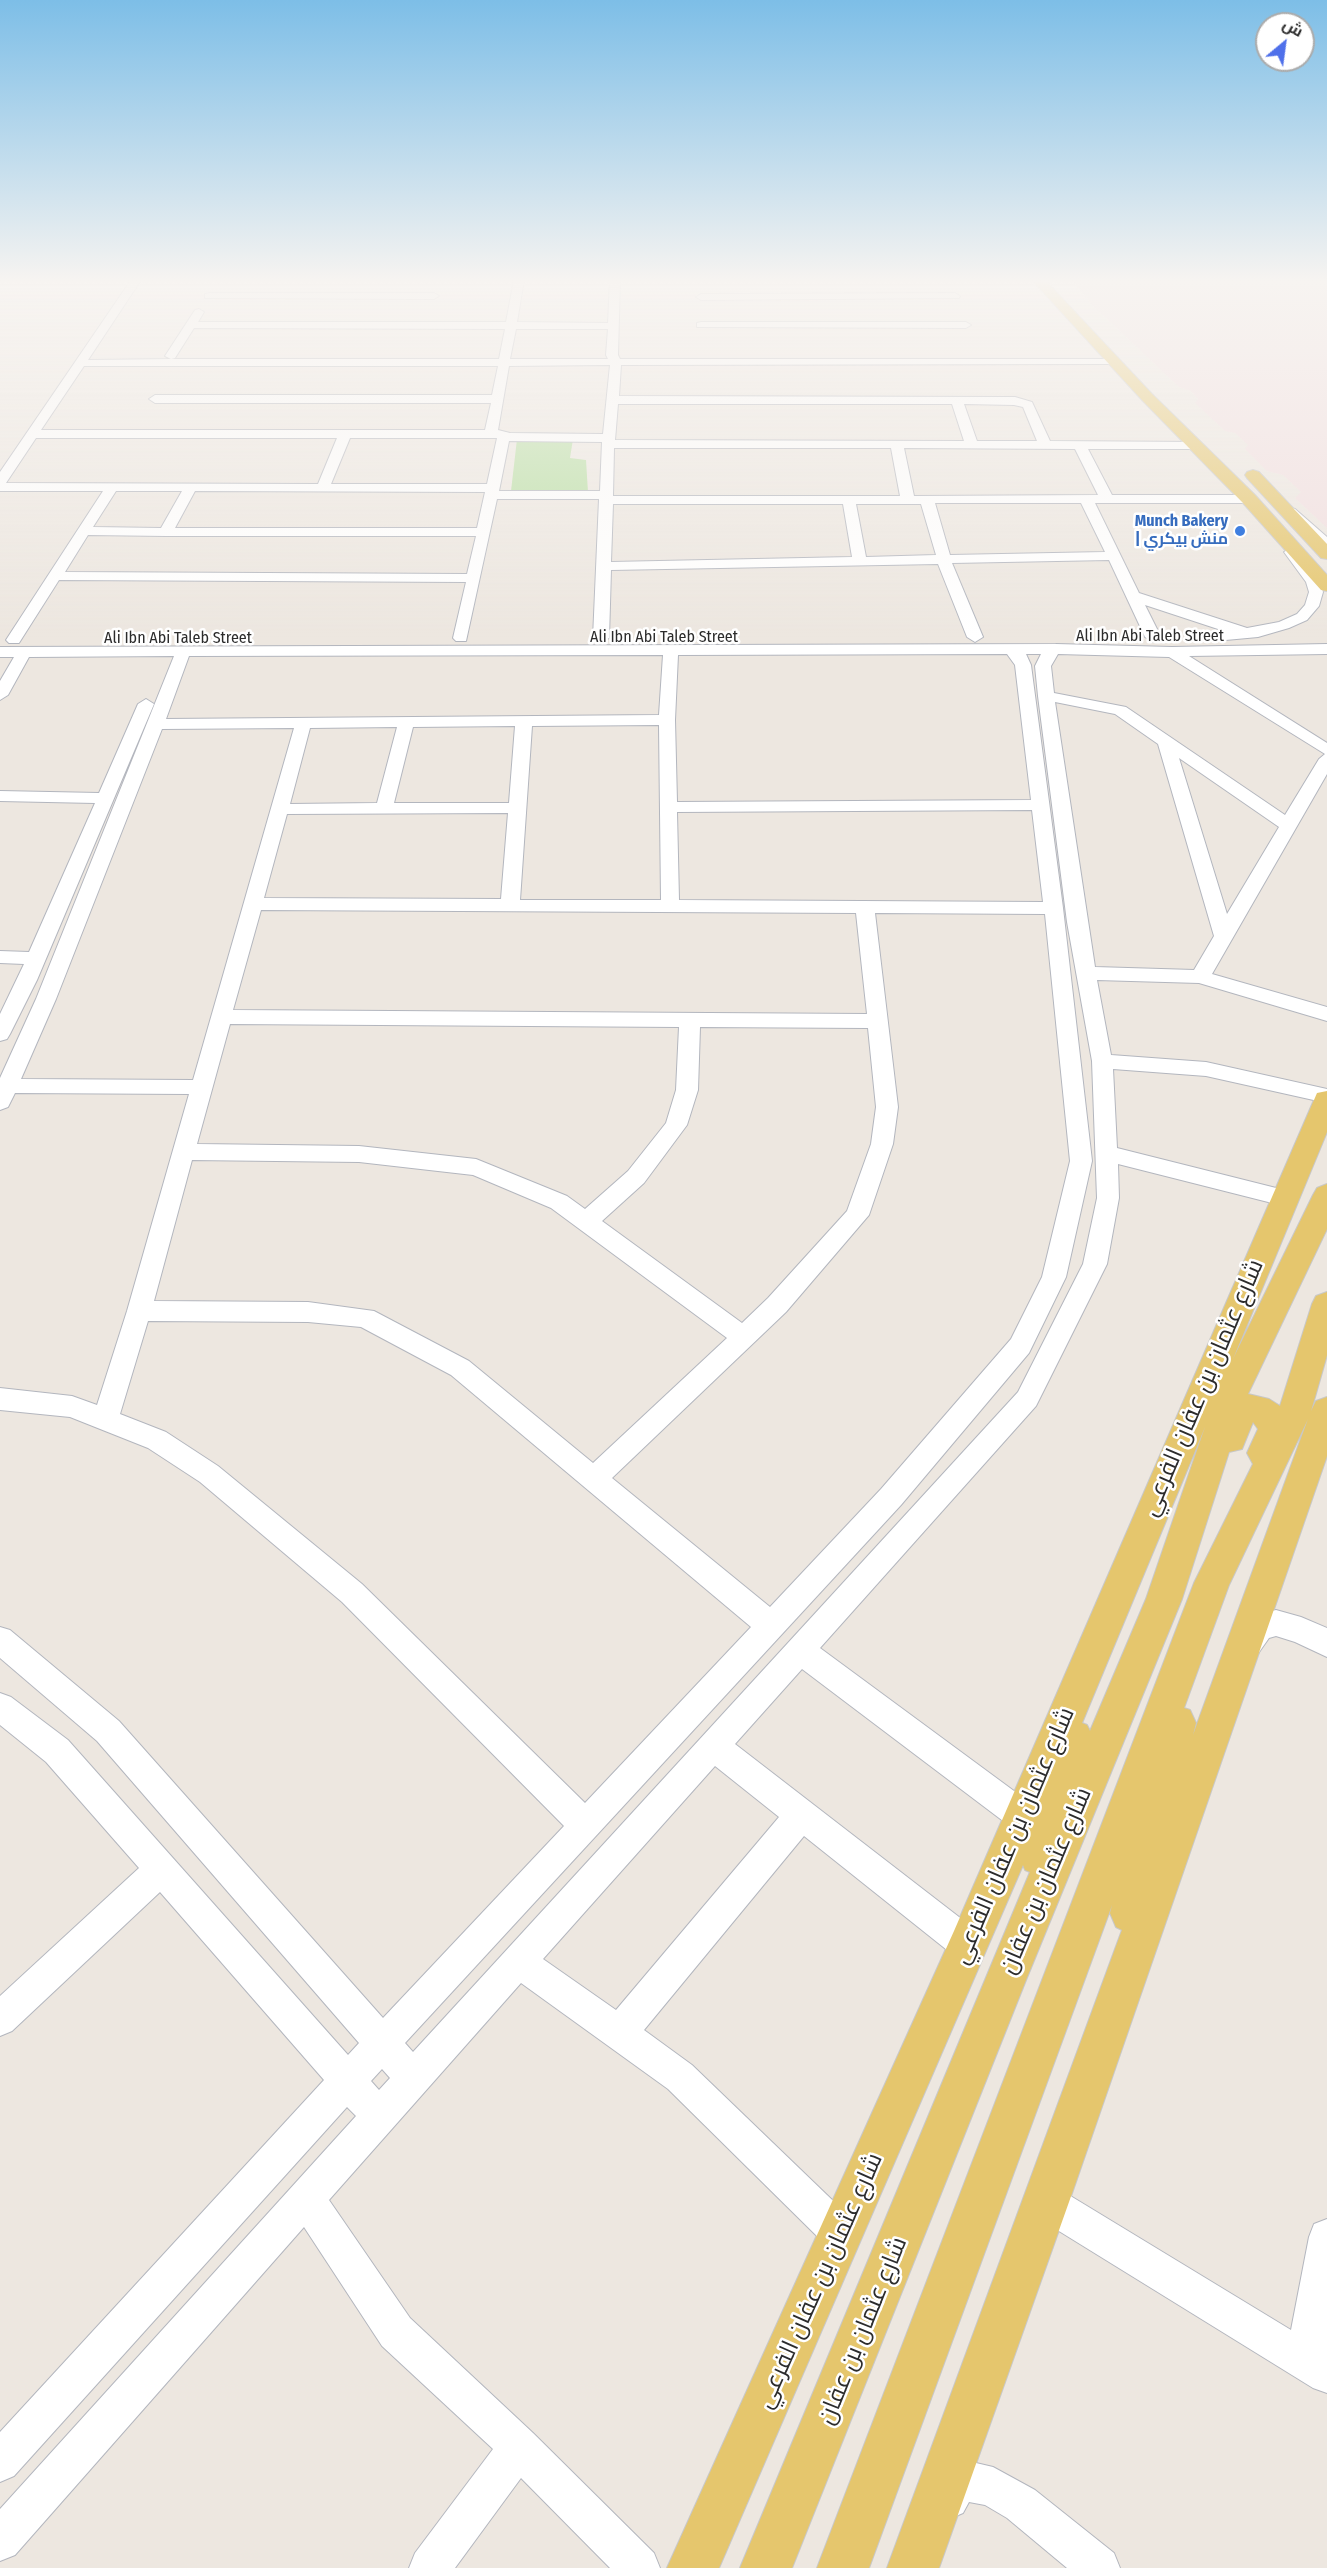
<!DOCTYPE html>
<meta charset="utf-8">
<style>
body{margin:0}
#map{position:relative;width:1327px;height:2568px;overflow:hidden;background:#ede7e0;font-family:"Fira Sans Condensed",Cairo,sans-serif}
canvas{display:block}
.north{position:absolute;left:1255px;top:12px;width:60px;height:60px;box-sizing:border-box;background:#fff;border:2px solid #ababab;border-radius:50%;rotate:29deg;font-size:16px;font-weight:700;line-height:24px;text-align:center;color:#2c2c2c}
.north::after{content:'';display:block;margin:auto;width:21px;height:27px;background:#4f70ea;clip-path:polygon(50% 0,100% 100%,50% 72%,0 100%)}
</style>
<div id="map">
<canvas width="1327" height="2568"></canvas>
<div class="north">ش</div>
</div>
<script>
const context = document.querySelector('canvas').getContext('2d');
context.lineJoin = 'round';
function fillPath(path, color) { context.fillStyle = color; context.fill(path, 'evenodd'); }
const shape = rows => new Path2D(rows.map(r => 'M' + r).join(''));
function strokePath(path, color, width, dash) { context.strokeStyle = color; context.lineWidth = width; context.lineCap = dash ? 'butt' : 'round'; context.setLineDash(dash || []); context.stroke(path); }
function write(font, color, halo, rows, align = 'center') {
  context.font = font + ' "Fira Sans Condensed",Cairo,sans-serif'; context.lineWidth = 5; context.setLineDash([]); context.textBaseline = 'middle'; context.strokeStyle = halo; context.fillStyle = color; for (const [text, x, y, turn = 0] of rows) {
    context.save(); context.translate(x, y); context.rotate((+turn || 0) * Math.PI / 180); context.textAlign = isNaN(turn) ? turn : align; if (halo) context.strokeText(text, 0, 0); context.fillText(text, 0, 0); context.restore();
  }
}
fillPath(shape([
 [1072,280,1327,280,1327,528,1295,498,1301,492,1283,475,1267,471,1245,449,1248,445,1235,433,1225,431,1195,403,1198,399,1191,391,1179,387,1093,306]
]), '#f2dfe0');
fillPath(shape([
 [517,439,573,439,570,458,586,460,588,492,511,491]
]), '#b8dea2');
const minor = shape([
 [131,280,141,280,88,360,171,359,165,356,195,310,199,309,204,312,198,322,506,322,514,280,524,280,517,322,608,323,610,280,620,280,618,355,620,359,1117,359,1119,361,1113,364,621,365,619,396,1015,397,1032,402,1050,441,1198,442,1200,445,1194,449,1088,449,1112,495,1249,495,1254,496,1270,515,1268,518,1258,518,1245,503,1095,503,1139,593,1247,628,1279,622,1297,614,1305,605,1309,592,1306,582,1284,552,1291,548,1296,549,1318,579,1323,592,1319,606,1307,620,1289,628,1258,637,1215,641,1210,639,1207,636,1210,633,1224,631,1145,605,1161,637,1153,642,1145,637,1109,560,952,563,983,637,975,642,967,637,938,564,611,570,609,638,601,643,593,638,599,499,497,499,466,641,456,641,453,638,466,582,59,580,19,643,9,643,6,640,103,491,0,491,0,472,131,280],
 [194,328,505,329,499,359,171,359,175,358,194,328],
 [516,329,608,329,606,355,608,359,510,359,516,329],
 [610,365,603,434,510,433,498,430,509,366,610,365],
 [84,366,498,366,492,395,155,395,149,399,155,403,491,403,485,430,41,430,84,366],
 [618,404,952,404,964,441,615,440,618,404],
 [964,404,1014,405,1023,407,1037,441,977,441,964,404],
 [36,438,337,438,318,484,6,483,36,438],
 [350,438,497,438,487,484,331,484,350,438],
 [509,441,602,442,600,491,499,491,509,441],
 [614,448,891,448,900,496,613,496,614,448],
 [904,448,1075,449,1098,495,914,496,904,448],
 [116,491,182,491,161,528,93,527,116,491],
 [195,491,485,492,477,528,175,528,195,491],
 [935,503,1081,503,1105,552,950,555,935,503],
 [613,504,843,504,852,557,611,562,613,504],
 [856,504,921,504,936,555,866,557,856,504],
 [88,535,166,536,476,536,467,574,65,572,88,535],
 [209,293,434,293,439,296,434,299,205,298,205,294,209,293],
 [955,293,960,296,959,298,701,300,696,297,701,294,955,293],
 [701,322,966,322,971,325,966,328,697,327,697,323,701,322],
 [1290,508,1295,509,1327,537,1327,548,1322,547,1285,515,1283,512,1290,508],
 [1056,644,1172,647,1327,644,1327,654,1189,656,1327,743,1327,774,1212,974,1327,1007,1327,1021,1199,983,1097,980,1111,1055,1206,1062,1327,1089,1327,1103,1206,1076,1113,1069,1117,1148,1284,1190,1292,1192,1295,1198,1292,1204,1284,1206,1118,1164,1119,1198,1107,1264,1036,1406,820,1648,1033,1805,1038,1816,1033,1827,1022,1832,1011,1827,802,1669,735,1744,981,1934,986,1946,981,1958,969,1963,957,1958,804,1836,644,2030,692,2065,854,2221,859,2234,854,2247,841,2252,828,2247,668,2089,521,1983,329,2200,410,2318,533,2433,654,2553,660,2568,610,2568,521,2478,455,2568,409,2568,415,2553,493,2449,382,2346,304,2227,15,2555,0,2561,0,2509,356,2116,347,2107,14,2476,0,2482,0,2432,324,2080,160,1892,12,2031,0,2036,0,1996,139,1868,46,1762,0,1725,0,1693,11,1697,68,1740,348,2055,359,2043,97,1741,0,1658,0,1627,10,1630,119,1721,383,2018,564,1826,342,1602,200,1482,148,1448,70,1417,0,1410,0,1388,72,1396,97,1405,127,1311,189,1094,15,1093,8,1107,0,1110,0,1078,36,999,174,656,29,657,8,695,0,700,0,681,14,657,0,657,0,647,1056,644],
 [1007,654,1015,665,1031,800,677,802,675,720,678,655,1007,654],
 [1026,654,1041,654,1035,666,1038,696,1067,922,1092,1061,1097,1198,1083,1264,1018,1392,413,2052,405,2043,901,1505,1029,1353,1066,1277,1092,1161,1063,908,1031,665,1026,654],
 [1058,654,1169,657,1325,754,1319,759,1285,815,1126,707,1054,693,1051,666,1058,654],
 [663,655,659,715,166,719,189,656,663,655],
 [1055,702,1115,714,1158,744,1214,936,1194,970,1095,967,1055,702],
 [659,725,661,900,520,900,532,726,659,725],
 [515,726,509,803,394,803,413,727,515,726],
 [397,727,377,803,290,804,310,728,397,727],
 [294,728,193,1080,21,1079,56,999,162,729,294,728],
 [1179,758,1279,827,1227,914,1179,758],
 [1032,810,1043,902,679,900,677,812,1032,810],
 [508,813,501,899,264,898,287,814,508,813],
 [261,910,856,913,867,1014,233,1010,261,910],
 [875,913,1045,914,1070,1161,1042,1277,1011,1339,881,1489,770,1607,612,1478,786,1312,869,1215,893,1144,898,1107,875,913],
 [230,1024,679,1027,676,1090,666,1123,628,1171,585,1209,567,1196,476,1159,359,1146,197,1144,230,1024],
 [700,1027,868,1028,876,1107,871,1144,847,1211,768,1298,742,1323,602,1221,644,1183,687,1125,698,1090,700,1027],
 [192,1160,359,1162,473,1175,551,1208,727,1338,593,1463,469,1361,374,1311,308,1302,154,1301,192,1160],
 [148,1321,308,1322,361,1327,451,1375,751,1627,585,1803,362,1584,218,1466,166,1432,120,1414,148,1321],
 [715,1766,779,1817,616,2010,543,1959,715,1766],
 [382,2069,390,2078,379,2090,371,2081,382,2069],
 [146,699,154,704,37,980,10,1034,7,1039,0,1041,0,1014,24,964,0,963,0,951,29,952,95,803,0,801,0,791,99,793,138,704,146,699],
 [1276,1610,1301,1617,1327,1628,1327,1657,1295,1642,1276,1636,1269,1638,1257,1655,1247,1659,1237,1655,1233,1645,1250,1617,1276,1610],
 [1046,2184,1059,2189,1291,2330,1309,2237,1314,2224,1327,2219,1327,2393,1313,2388,1033,2215,1028,2202,1033,2189,1046,2184],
 [959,2459,993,2467,1035,2490,1114,2553,1120,2568,1067,2568,1007,2518,985,2505,969,2502,963,2513,949,2519,935,2513,929,2499,935,2485,945,2465,959,2459]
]);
const major = shape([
 [1032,280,1045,280,1152,394,1255,495,1327,575,1327,591,1321,590,1243,503,1142,400,1032,280],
 [1253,470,1259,472,1327,544,1327,559,1321,558,1247,478,1245,475,1247,472,1253,470],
 [1327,1091,1327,1132,1233,1359,1313,1195,1317,1188,1327,1184,1327,1229,1248,1394,1269,1399,1280,1406,1312,1304,1316,1296,1327,1292,1327,1355,1311,1411,1316,1401,1327,1397,1327,1456,1069,2202,939,2568,887,2568,1122,1930,1116,1927,1110,1913,1112,1905,869,2568,817,2568,1194,1583,1253,1464,1247,1453,1258,1429,1253,1422,1242,1449,1229,1452,1182,1599,1026,1980,792,2568,740,2568,1030,1872,1025,1870,1023,1865,719,2568,667,2568,954,1931,1314,1100,1317,1093,1327,1091],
 [1308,1419,1193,1735,1196,1723,1190,1710,1184,1708,1229,1585,1308,1419],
 [1205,1427,1146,1599,1090,1731,1087,1725,1082,1723,1205,1427]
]);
strokePath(minor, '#b3b6be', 2);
strokePath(major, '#c8c8c8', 2);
fillPath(minor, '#fff');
fillPath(major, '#e5c66d');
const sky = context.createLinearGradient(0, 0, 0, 639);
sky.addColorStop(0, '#7dbee7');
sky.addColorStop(0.44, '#f7f4f1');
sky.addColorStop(1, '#f7f4f100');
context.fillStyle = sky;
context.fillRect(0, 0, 1327, 639);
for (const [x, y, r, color] of [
 [1240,531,6,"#3f7fe0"]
]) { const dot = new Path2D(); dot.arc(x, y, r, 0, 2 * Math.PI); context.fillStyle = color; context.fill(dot); strokePath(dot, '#fff', 2); }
write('bold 16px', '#366cbe', '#fff', [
 ["Munch Bakery",1228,522],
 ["| منش بيكري",1228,540]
], 'right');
write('16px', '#2c2c2c', '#fff', [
 ["Ali Ibn Abi Taleb Street",1150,637],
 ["Ali Ibn Abi Taleb Street",664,638],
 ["Ali Ibn Abi Taleb Street",178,639]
]);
write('24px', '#2c2c2c', '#fff', [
 ["شارع عثمان بن عفان الفرعي",1203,1388,-67],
 ["شارع عثمان بن عفان الفرعي",1014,1836,-67],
 ["شارع عثمان بن عفان",1046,1881,-67],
 ["شارع عثمان بن عفان الفرعي",820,2281,-66],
 ["شارع عثمان بن عفان",863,2331,-68]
]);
</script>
